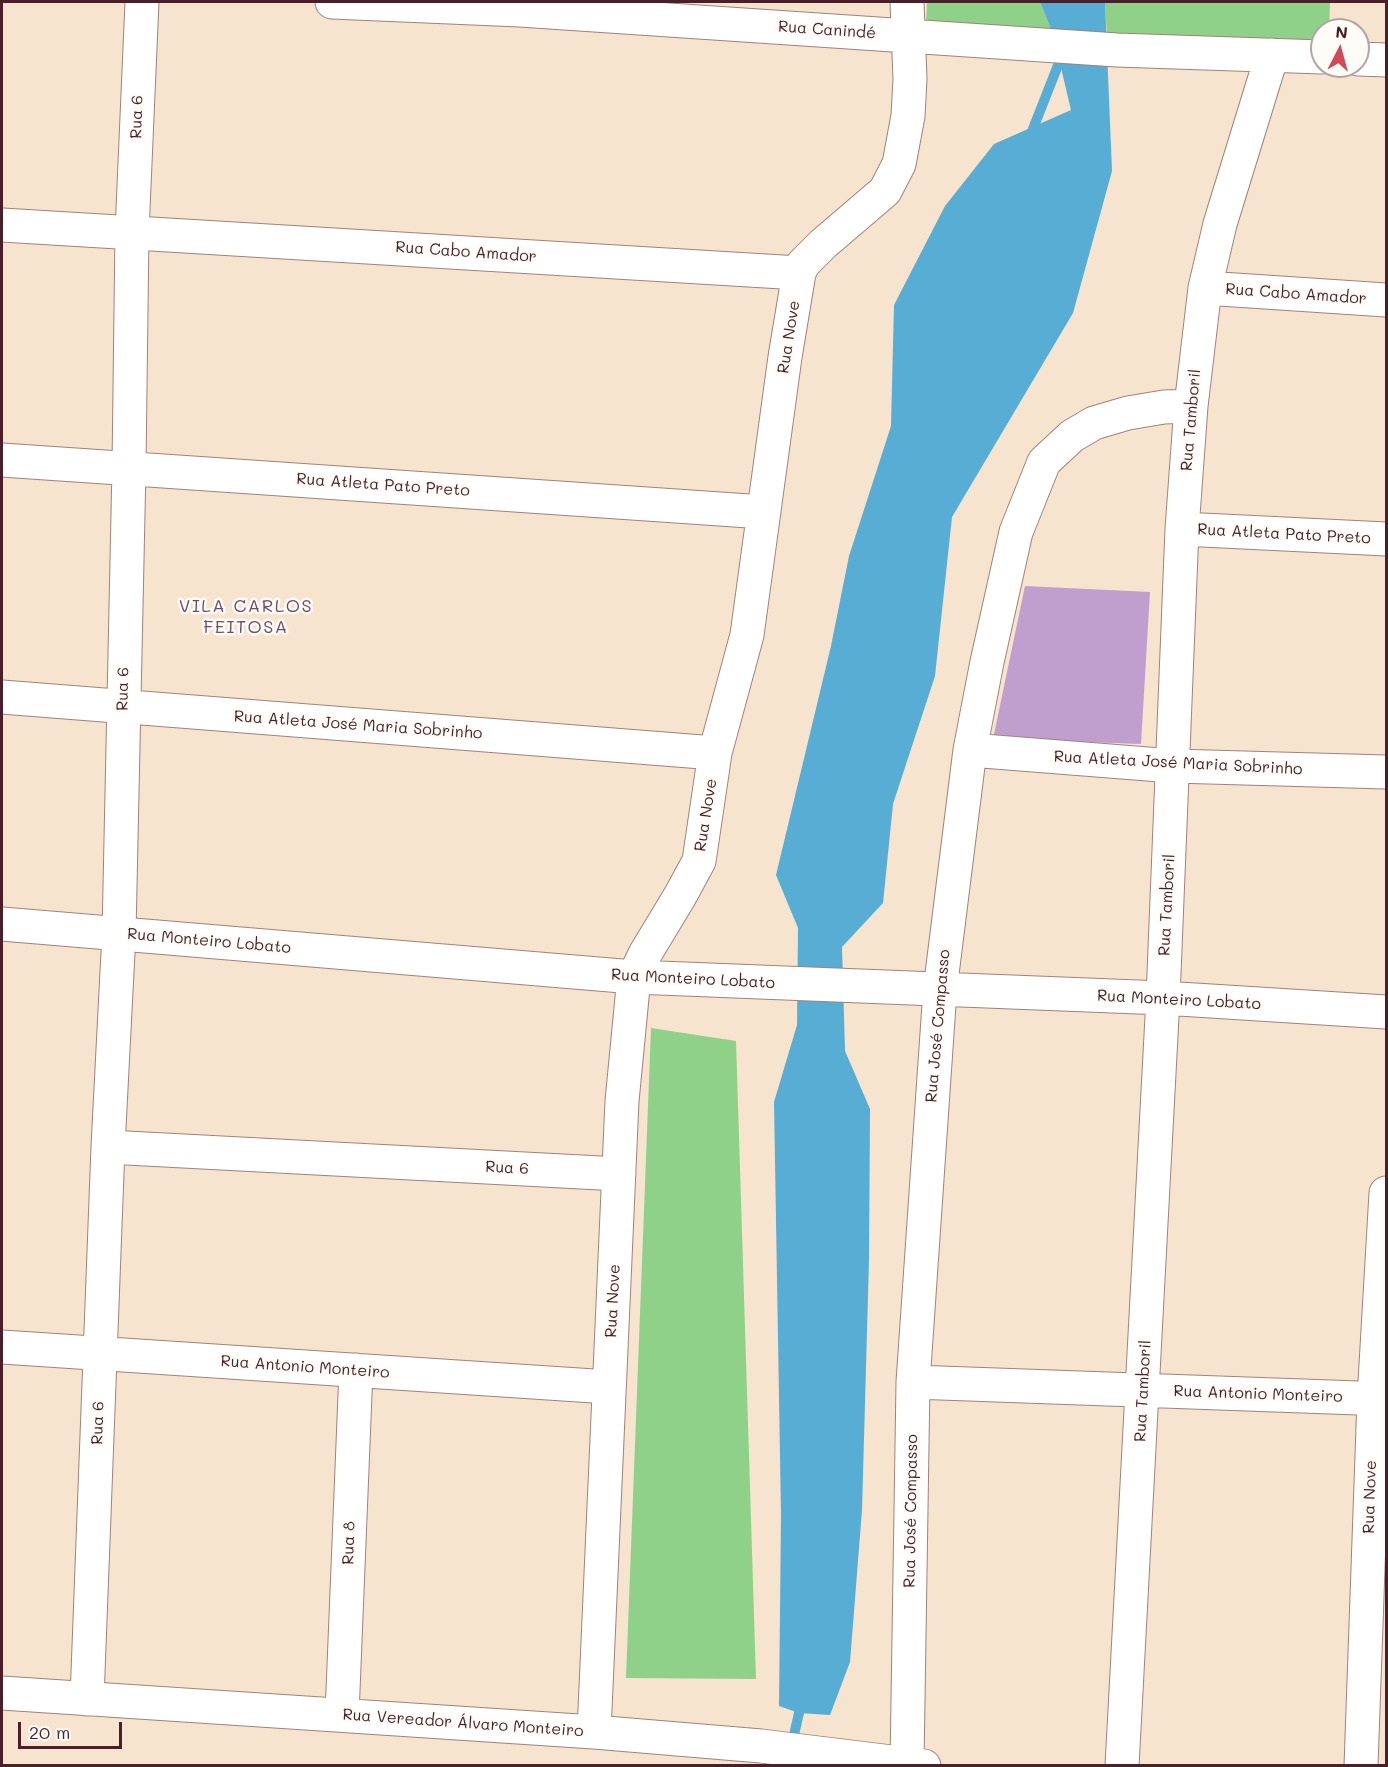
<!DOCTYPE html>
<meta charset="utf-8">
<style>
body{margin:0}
#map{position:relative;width:1388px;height:1767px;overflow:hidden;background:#f6e4ce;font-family:Mali,sans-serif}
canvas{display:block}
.frame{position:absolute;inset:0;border:3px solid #4a1f2b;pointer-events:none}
.north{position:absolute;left:1310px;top:18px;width:60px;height:60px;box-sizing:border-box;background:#fdfcf7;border:2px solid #b5a4a5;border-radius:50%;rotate:6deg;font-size:16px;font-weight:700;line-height:24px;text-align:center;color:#4a1f2b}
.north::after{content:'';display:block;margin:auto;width:21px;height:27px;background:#d1495b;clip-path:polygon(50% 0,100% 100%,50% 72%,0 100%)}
.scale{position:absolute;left:18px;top:1722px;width:104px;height:27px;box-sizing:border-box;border:3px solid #4a1f2b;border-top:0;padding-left:8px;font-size:18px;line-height:21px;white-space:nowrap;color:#4a1f2b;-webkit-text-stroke:4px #fdfcf7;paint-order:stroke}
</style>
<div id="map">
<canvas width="1388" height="1767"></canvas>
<div class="frame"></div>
<div class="north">N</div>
<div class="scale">20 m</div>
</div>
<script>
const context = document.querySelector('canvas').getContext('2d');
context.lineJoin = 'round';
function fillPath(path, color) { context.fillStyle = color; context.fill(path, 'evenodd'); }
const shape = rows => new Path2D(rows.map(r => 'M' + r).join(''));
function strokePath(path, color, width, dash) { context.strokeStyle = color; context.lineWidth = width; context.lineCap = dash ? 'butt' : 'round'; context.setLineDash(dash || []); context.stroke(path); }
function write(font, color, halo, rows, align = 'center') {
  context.font = font + ' Mali,sans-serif'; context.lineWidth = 5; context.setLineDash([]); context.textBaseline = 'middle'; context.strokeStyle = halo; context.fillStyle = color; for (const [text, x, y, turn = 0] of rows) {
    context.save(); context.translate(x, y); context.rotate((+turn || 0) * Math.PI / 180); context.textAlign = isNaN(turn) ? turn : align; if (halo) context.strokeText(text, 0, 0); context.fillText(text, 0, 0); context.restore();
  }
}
fillPath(shape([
 [927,2,1040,2,1053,34,926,27],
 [1105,2,1330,2,1329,30,1322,30,1322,45,1107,37],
 [651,1028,736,1041,756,1679,626,1678]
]), '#8fd188');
fillPath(shape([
 [1040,2,1105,2,1112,171,1073,313,952,517,935,676,893,804,883,903,842,947,845,1051,870,1109,869,1260,862,1510,850,1662,830,1715,799,1713,779,1706,781,1515,774,1102,797,1025,798,928,776,875,831,646,849,556,891,426,894,305,945,206,994,144,1071,110,1053,34]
]), '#57add3');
strokePath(shape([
 [1029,139,1064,50],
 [791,1748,799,1713,799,1698]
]), '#57add3', 10);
fillPath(shape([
 [1025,586,1150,592,1141,744,993,739]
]), '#c09fcf');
const minor = shape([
 [332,2,520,10,1117,50,1322,57],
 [1358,59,1386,60],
 [2,225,799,273],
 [1205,288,1386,300],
 [2,460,764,512],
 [1182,529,1386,539],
 [2,697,715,753],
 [970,750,1173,766,1386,772],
 [2,924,634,977,1163,998,1386,1012],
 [108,1147,619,1174],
 [2,1347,609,1387],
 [913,1382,1386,1399],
 [2,1693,594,1732,761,1746,924,1766],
 [87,1699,108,1147,119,933,129,467,132,232,142,2],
 [342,1715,356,1370],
 [594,1732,622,1101,634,977,645,954,680,896,699,861,715,753,747,635,785,357,799,273,803,264,823,244,885,191,899,164,908,116,910,79,907,2],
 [907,1764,913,1382,940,990,970,750,987,662,1016,532,1044,462,1072,436,1094,423,1128,413,1164,407,1191,406],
 [1122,1766,1163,998,1182,529,1191,406,1205,288,1220,224,1272,55],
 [1361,1766,1374,1399,1386,1193]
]);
strokePath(minor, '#a0827c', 35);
strokePath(minor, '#fff', 33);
write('16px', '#4a1f2b', '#fdfcf7', [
 ["Rua Canindé",827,30,4],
 ["Rua 6",137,117,-88],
 ["Rua Cabo Amador",466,252,4],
 ["Rua Cabo Amador",1296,294,4],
 ["Rua Nove",789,337,-81],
 ["Rua Tamboril",1191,420,-85],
 ["Rua Atleta Pato Preto",383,485,4],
 ["Rua Atleta Pato Preto",1284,534,3],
 ["Rua 6",123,689,-89],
 ["Rua Atleta José Maria Sobrinho",358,725,4],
 ["Rua Atleta José Maria Sobrinho",1178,763,3],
 ["Rua Nove",706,815,-81],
 ["Rua Tamboril",1167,905,-87],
 ["Rua Monteiro Lobato",209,941,5],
 ["Rua Monteiro Lobato",693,979,3],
 ["Rua Monteiro Lobato",1179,1000,3],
 ["Rua José Compasso",938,1026,-85],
 ["Rua 6",507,1168,3],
 ["Rua Nove",613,1301,-87],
 ["Rua Antonio Monteiro",305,1367,4],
 ["Rua Tamboril",1143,1391,-87],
 ["Rua Antonio Monteiro",1258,1394,2],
 ["Rua 6",98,1423,-88],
 ["Rua Nove",1370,1497,-88],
 ["Rua José Compasso",911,1511,-89],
 ["Rua 8",349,1543,-88],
 ["Rua Vereador Álvaro Monteiro",463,1723,4]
]);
context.letterSpacing = '1.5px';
write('18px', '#734c64', '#fdfcf7', [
 ["VILA CARLOS",246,606],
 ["FEITOSA",246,627]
]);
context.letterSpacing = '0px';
</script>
